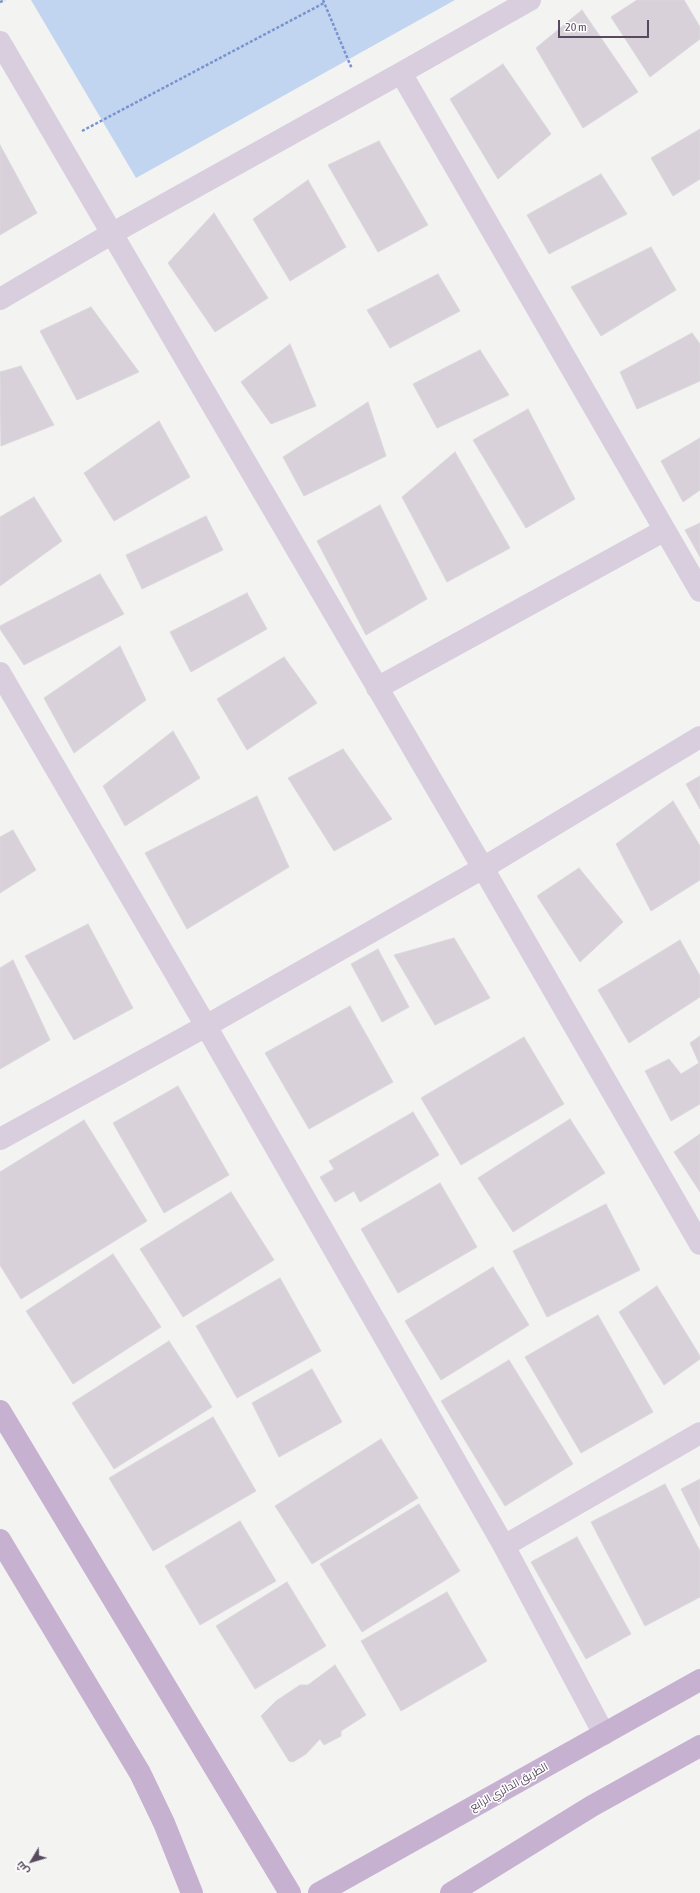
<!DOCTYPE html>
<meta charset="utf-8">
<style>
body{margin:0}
#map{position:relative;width:700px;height:1893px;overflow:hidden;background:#f3f4f2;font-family:"Asap Condensed",Cairo,sans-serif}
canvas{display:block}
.north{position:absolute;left:12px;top:1841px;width:40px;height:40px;-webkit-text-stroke:3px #fff;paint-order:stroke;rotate:232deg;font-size:11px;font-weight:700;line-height:16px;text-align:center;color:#58495f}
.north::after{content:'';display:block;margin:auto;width:14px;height:18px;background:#58495f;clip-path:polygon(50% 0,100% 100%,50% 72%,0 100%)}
.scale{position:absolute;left:558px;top:20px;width:91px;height:18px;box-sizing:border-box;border:2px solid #58495f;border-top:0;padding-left:5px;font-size:12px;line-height:14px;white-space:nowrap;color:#58495f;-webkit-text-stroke:3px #fff;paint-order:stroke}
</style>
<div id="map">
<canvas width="700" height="1893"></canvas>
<div class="north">ش</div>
<div class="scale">20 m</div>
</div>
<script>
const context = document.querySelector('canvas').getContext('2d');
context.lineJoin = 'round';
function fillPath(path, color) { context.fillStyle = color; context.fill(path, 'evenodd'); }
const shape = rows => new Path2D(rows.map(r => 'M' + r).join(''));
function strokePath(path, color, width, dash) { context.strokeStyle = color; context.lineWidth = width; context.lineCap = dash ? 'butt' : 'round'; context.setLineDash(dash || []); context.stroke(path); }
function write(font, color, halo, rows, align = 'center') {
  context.font = font + ' "Asap Condensed",Cairo,sans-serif'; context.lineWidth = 3; context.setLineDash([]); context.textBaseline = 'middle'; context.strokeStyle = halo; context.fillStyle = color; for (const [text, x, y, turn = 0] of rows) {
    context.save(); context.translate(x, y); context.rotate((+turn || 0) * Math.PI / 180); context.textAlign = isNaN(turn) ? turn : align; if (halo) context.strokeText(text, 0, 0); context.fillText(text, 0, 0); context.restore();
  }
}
fillPath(shape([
 [31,0,455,0,136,178]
]), '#c2d5f0');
const building = shape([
 [637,0,684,0,700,27,700,39,650,77,611,17,637,0],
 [582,10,638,92,583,128,536,48,582,10],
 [503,64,551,134,498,179,450,99,503,64],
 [700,129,700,179,673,196,651,158,700,129],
 [379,141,428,225,378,252,328,165,379,141],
 [0,145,37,213,0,235,0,145],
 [601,174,627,214,549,254,527,215,601,174],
 [308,180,346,247,290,281,253,219,308,180],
 [214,213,268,298,215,332,168,263,214,213],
 [651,247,676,290,601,336,571,287,651,247],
 [438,274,460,311,390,348,367,310,438,274],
 [91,307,139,372,77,400,40,331,91,307],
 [692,333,700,344,700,381,637,409,620,372,692,333],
 [290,344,316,406,271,424,241,382,290,344],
 [480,350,509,395,437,428,413,384,480,350],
 [21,366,54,425,1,446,0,372,21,366],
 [368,402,386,456,304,496,283,457,368,402],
 [528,409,575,499,526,528,473,440,528,409],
 [159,421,190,477,114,521,84,473,159,421],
 [700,438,700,490,683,502,661,461,700,438],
 [455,452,510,548,447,582,402,497,455,452],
 [34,497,62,541,0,586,0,517,34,497],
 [380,505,427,599,366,635,317,541,380,505],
 [206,516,223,550,142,589,126,555,206,516],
 [700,523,700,557,685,530,700,523],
 [100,574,124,614,24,665,0,629,0,626,100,574],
 [247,593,267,629,191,672,170,632,247,593],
 [120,646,146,700,74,753,44,698,120,646],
 [284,657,317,703,247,750,217,699,284,657],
 [173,731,200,778,125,826,103,786,173,731],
 [343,749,392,819,334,851,288,778,343,749],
 [700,776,700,809,686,784,700,776],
 [257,796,289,867,187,929,145,853,257,796],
 [673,801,700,846,700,880,651,911,616,844,673,801],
 [13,830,36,870,0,893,0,837,13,830],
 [579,868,623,922,580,962,537,896,579,868],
 [88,924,133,1008,74,1040,25,956,88,924],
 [454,938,490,998,435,1025,394,955,454,938],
 [680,940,700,976,700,997,629,1043,598,990,680,940],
 [378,949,409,1007,382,1022,351,964,378,949],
 [13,960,50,1040,0,1069,0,968,13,960],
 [350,1006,393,1082,309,1129,265,1053,350,1006],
 [700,1036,700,1104,671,1121,645,1071,669,1059,681,1074,699,1063,690,1043,700,1036],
 [524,1037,564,1104,461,1165,421,1098,524,1037],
 [178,1086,229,1175,164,1213,113,1123,178,1086],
 [413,1112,439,1155,360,1202,354,1191,335,1202,320,1177,334,1169,329,1161,413,1112],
 [570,1119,605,1173,513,1232,478,1178,570,1119],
 [84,1120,147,1221,21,1299,0,1265,0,1172,84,1120],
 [700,1134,700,1192,674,1152,700,1134],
 [440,1183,477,1247,398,1293,361,1229,440,1183],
 [231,1192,274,1260,183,1317,140,1249,231,1192],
 [606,1204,640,1270,547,1317,513,1251,606,1204],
 [113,1254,161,1327,73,1384,26,1311,113,1254],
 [493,1267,529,1325,441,1380,405,1321,493,1267],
 [280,1278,321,1351,237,1398,196,1326,280,1278],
 [657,1286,700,1356,700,1359,664,1385,619,1312,657,1286],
 [598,1315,653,1412,581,1453,525,1357,598,1315],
 [169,1341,212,1407,114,1469,72,1403,169,1341],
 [509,1360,573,1464,505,1506,441,1401,509,1360],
 [312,1369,342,1422,279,1457,252,1403,312,1369],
 [213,1417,256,1491,153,1551,109,1478,213,1417],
 [381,1439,418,1498,312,1564,275,1506,381,1439],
 [700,1479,700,1527,681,1489,700,1479],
 [665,1484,700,1551,700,1597,645,1626,591,1522,665,1484],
 [419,1504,460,1571,362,1632,320,1564,419,1504],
 [240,1521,276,1581,200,1625,165,1566,240,1521],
 [577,1537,631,1634,586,1659,531,1562,577,1537],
 [287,1582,326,1646,255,1689,216,1626,287,1582],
 [447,1592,487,1661,401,1711,361,1641,447,1592],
 [335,1665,366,1715,341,1731,341,1736,324,1745,320,1739,306,1754,293,1762,289,1761,261,1716,276,1701,300,1685,308,1685,335,1665]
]);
fillPath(building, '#d8d1d9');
strokePath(building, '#dcd6dd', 1);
strokePath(shape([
 [323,0,352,69],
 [0,2,5,0],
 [82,131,324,3]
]), '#7a93ce', 2.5, [3, 2]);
strokePath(shape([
 [0,42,483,868,700,1244],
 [401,73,700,591],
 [0,299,111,234,401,73,530,0],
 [0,673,206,1026,504,1546,604,1734],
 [377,688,665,530],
 [0,1139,206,1026,483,868,700,737],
 [504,1546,700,1433]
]), '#d9cede', 22);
strokePath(shape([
 [0,1411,290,1893],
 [0,1540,140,1773,164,1823,192,1893],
 [319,1893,700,1680],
 [451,1893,592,1806,700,1746]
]), '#c6b2d0', 22);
write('11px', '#58495f', '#fff', [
 ["الطريق الدائري الرابع",509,1787,-29]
]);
</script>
